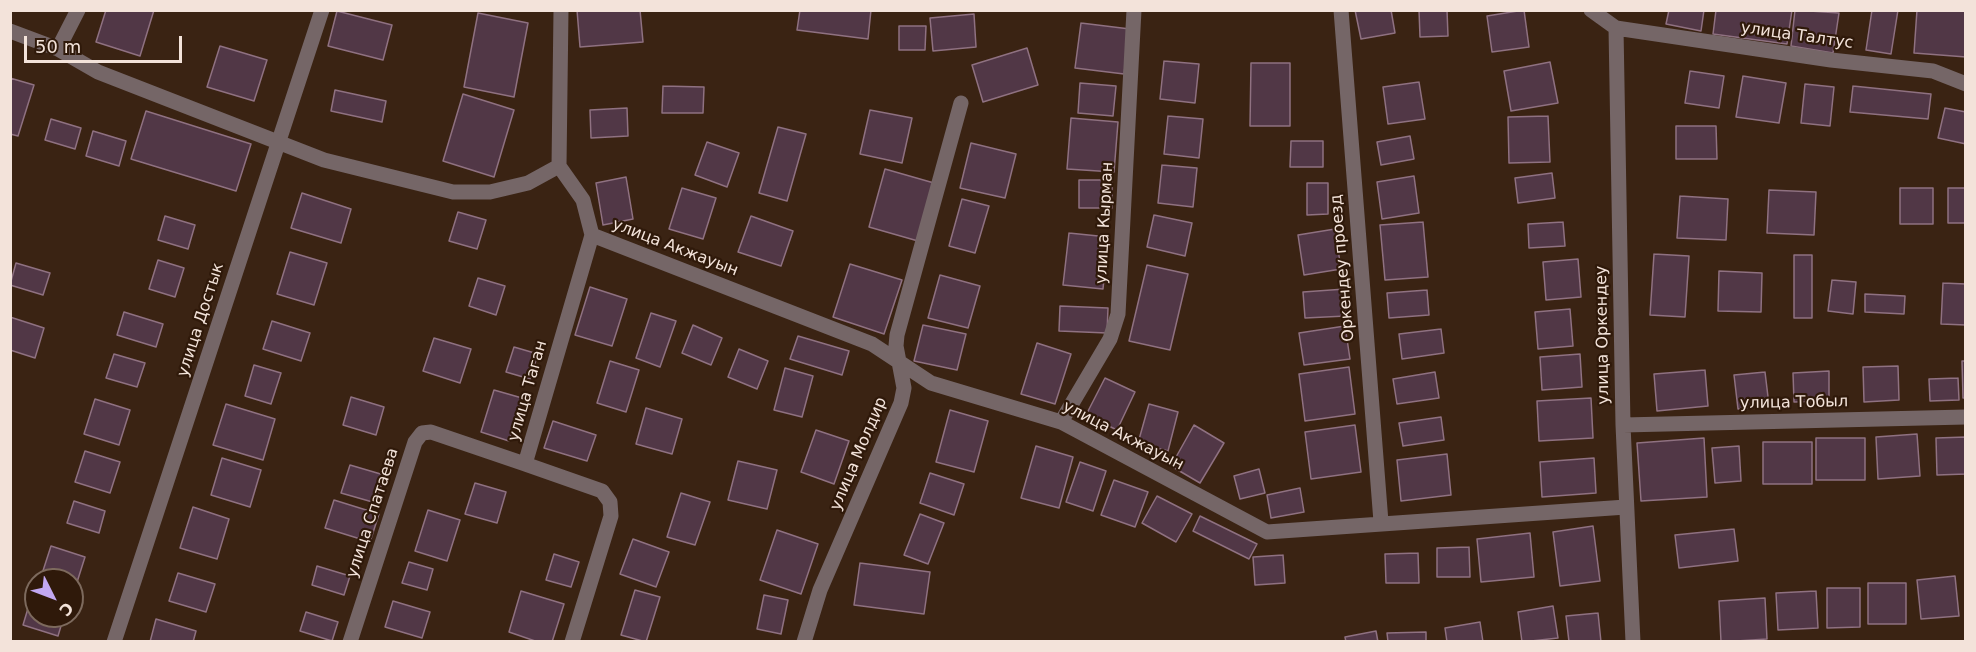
<!DOCTYPE html>
<meta charset="utf-8">
<style>
body{margin:0}
#map{position:relative;width:1976px;height:652px;overflow:hidden;background:#3a2313;font-family:"DejaVu Sans",sans-serif}
canvas{display:block}
.frame{position:absolute;inset:0;border:12px solid #f3e3da;pointer-events:none}
.north{position:absolute;left:24px;top:568px;width:60px;height:60px;box-sizing:border-box;background:#2f190a;border:2px solid #7d6a5d;border-radius:50%;rotate:132deg;font-size:16px;font-weight:700;line-height:24px;text-align:center;color:#f3e3da}
.north::after{content:'';display:block;margin:auto;width:21px;height:27px;background:#c2a8f2;clip-path:polygon(50% 0,100% 100%,50% 72%,0 100%)}
.scale{position:absolute;left:24px;top:36px;width:158px;height:27px;box-sizing:border-box;border:3px solid #f3e3da;border-top:0;padding-left:8px;font-size:18px;line-height:21px;white-space:nowrap;color:#f3e3da;-webkit-text-stroke:4px #2f190a;paint-order:stroke}
</style>
<div id="map">
<canvas width="1976" height="652"></canvas>
<div class="frame"></div>
<div class="north">С</div>
<div class="scale">50 m</div>
</div>
<script>
const context = document.querySelector('canvas').getContext('2d');
context.lineJoin = 'round';
function fillPath(path, color) { context.fillStyle = color; context.fill(path, 'evenodd'); }
const shape = rows => new Path2D(rows.map(r => 'M' + r).join(''));
function strokePath(path, color, width, dash) { context.strokeStyle = color; context.lineWidth = width; context.lineCap = dash ? 'butt' : 'round'; context.setLineDash(dash || []); context.stroke(path); }
function write(font, color, halo, rows, align = 'center') {
  context.font = font + ' "DejaVu Sans",sans-serif'; context.lineWidth = 4.5; context.setLineDash([]); context.textBaseline = 'middle'; context.strokeStyle = halo; context.fillStyle = color; for (const [text, x, y, turn = 0] of rows) {
    context.save(); context.translate(x, y); context.rotate((+turn || 0) * Math.PI / 180); context.textAlign = isNaN(turn) ? turn : align; if (halo) context.strokeText(text, 0, 0); context.fillText(text, 0, 0); context.restore();
  }
}
const building = shape([
 [106,10,154,10,140,56,96,42,106,10],
 [577,10,640,10,643,42,580,47,577,10],
 [800,10,871,10,868,39,797,30,800,10],
 [1355,10,1391,10,1395,33,1361,39,1355,10],
 [1419,10,1447,10,1448,36,1420,37,1419,10],
 [1524,10,1529,47,1492,52,1487,16,1524,10],
 [1669,10,1704,10,1701,31,1666,24,1669,10],
 [1716,10,1792,10,1787,44,1713,34,1716,10],
 [1795,10,1839,13,1833,53,1791,46,1795,10],
 [1872,10,1898,10,1891,54,1866,50,1872,10],
 [1917,10,1966,11,1966,57,1914,53,1917,10],
 [337,11,392,25,383,60,328,46,337,11],
 [478,13,528,23,514,97,464,87,478,13],
 [974,14,976,47,933,51,930,18,974,14],
 [1081,23,1130,29,1124,74,1075,68,1081,23],
 [899,26,926,26,925,50,899,50,899,26],
 [220,46,267,60,254,101,207,87,220,46],
 [1027,48,1038,85,983,102,972,65,1027,48],
 [1164,61,1199,64,1195,103,1160,99,1164,61],
 [1550,62,1558,103,1511,111,1504,71,1550,62],
 [1251,63,1290,63,1290,126,1250,126,1251,63],
 [1690,71,1724,76,1719,108,1685,103,1690,71],
 [1743,76,1786,83,1779,123,1736,117,1743,76],
 [10,78,34,85,18,136,10,134,10,78],
 [1419,82,1425,119,1388,124,1383,87,1419,82],
 [1080,83,1116,86,1113,116,1078,113,1080,83],
 [1805,84,1834,87,1830,126,1801,123,1805,84],
 [663,86,704,87,703,113,662,113,663,86],
 [1853,86,1931,94,1928,119,1850,112,1853,86],
 [335,90,386,101,382,122,331,111,335,90],
 [463,94,514,110,494,177,443,161,463,94],
 [627,108,628,136,591,138,590,110,627,108],
 [1945,108,1966,112,1966,144,1938,138,1945,108],
 [870,110,912,118,902,163,860,154,870,110],
 [146,111,251,144,236,191,131,159,146,111],
 [1168,116,1203,119,1199,158,1164,154,1168,116],
 [1548,116,1550,162,1509,163,1508,117,1548,116],
 [1071,118,1118,122,1114,172,1067,169,1071,118],
 [51,119,81,128,75,149,45,140,51,119],
 [1676,126,1716,126,1717,159,1676,159,1676,126],
 [778,127,806,134,787,201,759,193,778,127],
 [93,131,126,141,119,166,86,156,93,131],
 [1410,136,1414,159,1381,165,1377,142,1410,136],
 [1291,141,1323,141,1323,167,1290,167,1291,141],
 [707,142,739,153,727,187,695,175,707,142],
 [971,143,1016,154,1005,198,960,188,971,143],
 [1162,165,1197,168,1193,207,1158,203,1162,165],
 [885,169,934,183,918,241,869,227,885,169],
 [1552,173,1555,198,1518,203,1515,178,1552,173],
 [1414,176,1419,213,1382,219,1377,182,1414,176],
 [626,177,633,219,603,225,596,183,626,177],
 [1079,180,1112,180,1112,208,1079,208,1079,180],
 [1307,183,1328,183,1328,214,1307,215,1307,183],
 [682,188,716,198,703,239,669,229,682,188],
 [1900,188,1933,188,1933,224,1900,224,1900,188],
 [1948,188,1966,188,1966,223,1948,223,1948,188],
 [1769,190,1816,192,1814,235,1767,233,1769,190],
 [302,193,351,209,341,243,291,228,302,193],
 [1680,196,1728,199,1726,240,1677,238,1680,196],
 [962,199,989,206,975,253,949,246,962,199],
 [458,212,486,220,477,249,449,241,458,212],
 [1154,215,1192,223,1185,256,1147,247,1154,215],
 [165,216,195,225,188,249,158,240,165,216],
 [751,216,793,231,781,266,738,252,751,216],
 [1423,222,1428,277,1385,280,1380,225,1423,222],
 [1563,222,1565,246,1529,248,1528,224,1563,222],
 [1335,229,1341,269,1304,275,1298,235,1335,229],
 [1069,233,1108,237,1103,289,1063,285,1069,233],
 [290,252,327,263,314,305,277,294,290,252],
 [1654,254,1689,256,1685,317,1650,315,1654,254],
 [1794,255,1812,255,1812,318,1794,318,1794,255],
 [1578,259,1581,297,1546,300,1543,262,1578,259],
 [158,260,184,268,175,297,149,289,158,260],
 [16,263,50,273,43,295,10,285,16,263],
 [850,264,902,280,884,334,833,317,850,264],
 [1147,265,1188,274,1170,350,1129,341,1147,265],
 [1719,271,1762,273,1761,312,1718,311,1719,271],
 [940,275,980,286,968,328,928,318,940,275],
 [478,278,505,286,496,315,469,306,478,278],
 [1832,280,1856,282,1853,314,1828,311,1832,280],
 [1943,283,1966,284,1966,325,1941,324,1943,283],
 [590,287,627,299,612,346,575,335,590,287],
 [1345,289,1346,316,1305,318,1303,292,1345,289],
 [1427,290,1429,315,1389,318,1387,293,1427,290],
 [1865,294,1905,296,1904,314,1865,312,1865,294],
 [1060,306,1108,308,1107,333,1059,331,1060,306],
 [1570,309,1573,346,1538,349,1535,312,1570,309],
 [124,312,163,324,156,347,117,335,124,312],
 [651,313,676,321,660,367,636,358,651,313],
 [10,317,44,328,35,358,10,350,10,317],
 [272,321,310,333,301,361,263,349,272,321],
 [693,325,722,338,711,365,682,353,693,325],
 [923,325,966,334,957,370,914,361,923,325],
 [1345,326,1350,359,1304,365,1299,333,1345,326],
 [1441,329,1444,353,1402,359,1399,334,1441,329],
 [798,336,849,351,842,375,790,359,798,336],
 [434,338,471,349,460,383,423,371,434,338],
 [1037,343,1071,354,1055,404,1021,394,1037,343],
 [514,347,538,354,530,379,506,372,514,347],
 [739,349,768,361,757,389,728,377,739,349],
 [114,354,145,363,137,387,106,378,114,354],
 [1580,354,1582,387,1542,390,1540,357,1580,354],
 [610,361,639,370,626,412,597,403,610,361],
 [1962,361,1966,361,1966,398,1963,398,1962,361],
 [254,365,281,373,271,404,245,396,254,365],
 [1898,366,1899,400,1864,402,1863,367,1898,366],
 [1349,367,1355,414,1305,421,1299,374,1349,367],
 [785,368,813,376,802,417,774,410,785,368],
 [1705,370,1708,406,1657,411,1654,374,1705,370],
 [1829,371,1829,401,1794,402,1793,373,1829,371],
 [1435,372,1439,398,1397,404,1393,379,1435,372],
 [1765,372,1769,405,1738,409,1734,375,1765,372],
 [1105,378,1135,392,1117,430,1086,415,1105,378],
 [1958,378,1959,400,1930,401,1929,379,1958,378],
 [494,390,522,398,509,441,481,432,494,390],
 [351,397,384,407,376,435,343,425,351,397],
 [1591,398,1593,438,1539,441,1537,401,1591,398],
 [95,399,130,410,119,445,84,434,95,399],
 [226,404,275,419,263,460,213,445,226,404],
 [1149,404,1178,412,1168,451,1138,443,1149,404],
 [646,408,682,419,672,454,636,444,646,408],
 [950,410,988,421,974,472,936,462,950,410],
 [1441,417,1444,440,1403,446,1399,423,1441,417],
 [553,421,596,435,587,461,544,448,553,421],
 [1194,425,1224,443,1200,483,1171,466,1194,425],
 [1355,425,1361,472,1311,479,1305,432,1355,425],
 [816,430,849,441,834,484,801,472,816,430],
 [1917,434,1920,476,1878,479,1876,437,1917,434],
 [1966,437,1966,474,1937,475,1936,438,1966,437],
 [1704,438,1707,497,1641,501,1637,443,1704,438],
 [1816,438,1865,438,1865,480,1816,480,1816,438],
 [1763,442,1812,442,1812,484,1763,484,1763,442],
 [1036,446,1073,457,1059,508,1021,498,1036,446],
 [1739,446,1741,481,1715,483,1712,448,1739,446],
 [85,451,120,462,110,493,75,482,85,451],
 [1447,454,1451,495,1401,501,1397,460,1447,454],
 [222,458,261,470,250,507,211,495,222,458],
 [1594,458,1596,493,1542,497,1540,462,1594,458],
 [738,461,777,470,767,509,728,500,738,461],
 [1080,462,1106,471,1093,511,1066,502,1080,462],
 [350,465,384,475,376,503,341,493,350,465],
 [1259,469,1265,493,1240,499,1234,476,1259,469],
 [930,473,964,484,954,515,920,503,930,473],
 [1114,480,1148,492,1135,527,1101,515,1114,480],
 [475,483,506,492,497,523,465,514,475,483],
 [1300,488,1304,512,1271,518,1267,495,1300,488],
 [681,493,710,502,695,545,667,537,681,493],
 [1157,496,1192,514,1176,542,1142,523,1157,496],
 [334,500,379,514,370,542,325,528,334,500],
 [74,501,105,511,99,533,67,523,74,501],
 [193,507,229,519,217,559,180,548,193,507],
 [428,510,460,520,447,561,415,551,428,510],
 [920,514,944,523,928,564,904,555,920,514],
 [1200,516,1257,544,1249,559,1193,531,1200,516],
 [1593,526,1600,581,1560,586,1553,532,1593,526],
 [1734,529,1738,561,1679,568,1675,535,1734,529],
 [777,530,818,544,801,594,760,580,777,530],
 [1530,533,1534,577,1481,582,1477,539,1530,533],
 [633,539,669,552,656,587,620,574,633,539],
 [51,546,85,557,72,598,72,580,40,580,51,546],
 [1469,547,1470,577,1437,577,1437,548,1469,547],
 [1418,553,1419,583,1386,583,1385,554,1418,553],
 [554,554,579,562,571,587,546,580,554,554],
 [1283,555,1285,583,1255,585,1253,557,1283,555],
 [409,562,433,569,427,590,402,583,409,562],
 [860,563,930,572,924,614,854,605,860,563],
 [317,566,350,576,344,595,312,585,317,566],
 [178,573,215,584,206,612,169,601,178,573],
 [1955,576,1959,616,1921,619,1917,580,1955,576],
 [1868,583,1906,583,1906,624,1868,624,1868,583],
 [1827,588,1860,588,1860,627,1827,628,1827,588],
 [635,590,660,597,646,642,621,635,635,590],
 [521,591,564,604,552,642,538,642,509,632,521,591],
 [1816,591,1818,628,1778,630,1776,593,1816,591],
 [764,595,788,600,781,634,757,629,764,595],
 [1765,598,1767,639,1721,642,1719,601,1765,598],
 [393,601,430,612,422,638,385,627,393,601],
 [29,605,36,607,36,616,64,616,58,636,23,625,29,605],
 [1553,606,1558,638,1522,642,1518,612,1553,606],
 [306,612,338,622,332,641,300,631,306,612],
 [1598,613,1601,642,1569,642,1566,616,1598,613],
 [156,619,196,631,193,642,150,642,156,619],
 [1480,622,1483,642,1447,642,1445,628,1480,622],
 [1376,631,1378,642,1346,642,1345,637,1376,631],
 [1426,632,1426,642,1388,642,1387,633,1426,632]
]);
fillPath(building, '#513746');
strokePath(building, '#8f7181', 1.5);
strokePath(shape([
 [561,10,559,166,583,200,592,235],
 [1341,10,1381,522],
 [1591,10,1616,28,1831,60,1933,71,1966,84],
 [1616,28,1623,425,1633,642],
 [10,31,58,49,98,72,324,160,453,192,490,192,528,183,559,166],
 [58,49,78,10],
 [592,235,872,344,931,383,1061,422,1267,532,1626,507],
 [1061,422,1110,339,1118,314,1134,10],
 [1623,425,1966,417],
 [114,642,322,10],
 [350,642,415,442,422,433,431,432,525,464],
 [572,642,611,516,610,502,602,491,525,464,592,235],
 [804,642,820,590,901,403,904,388,896,346,897,335,961,103]
]), '#756667', 15);
write('16px', '#f3e3da', '#2f190a', [
 ["улица Талтус",1797,36,8],
 ["улица Кырман",1105,223,-87],
 ["улица Акжауын",675,248,21],
 ["Оркендеу проезд",1343,268,-95],
 ["улица Достык",201,320,-72],
 ["улица Оркендеу",1603,335,-91],
 ["улица Таган",528,391,-74],
 ["улица Тобыл",1794,403,-1],
 ["улица Акжауын",1123,436,27],
 ["улица Молдир",859,454,-67],
 ["улица Спатаева",373,513,-72]
]);
</script>
